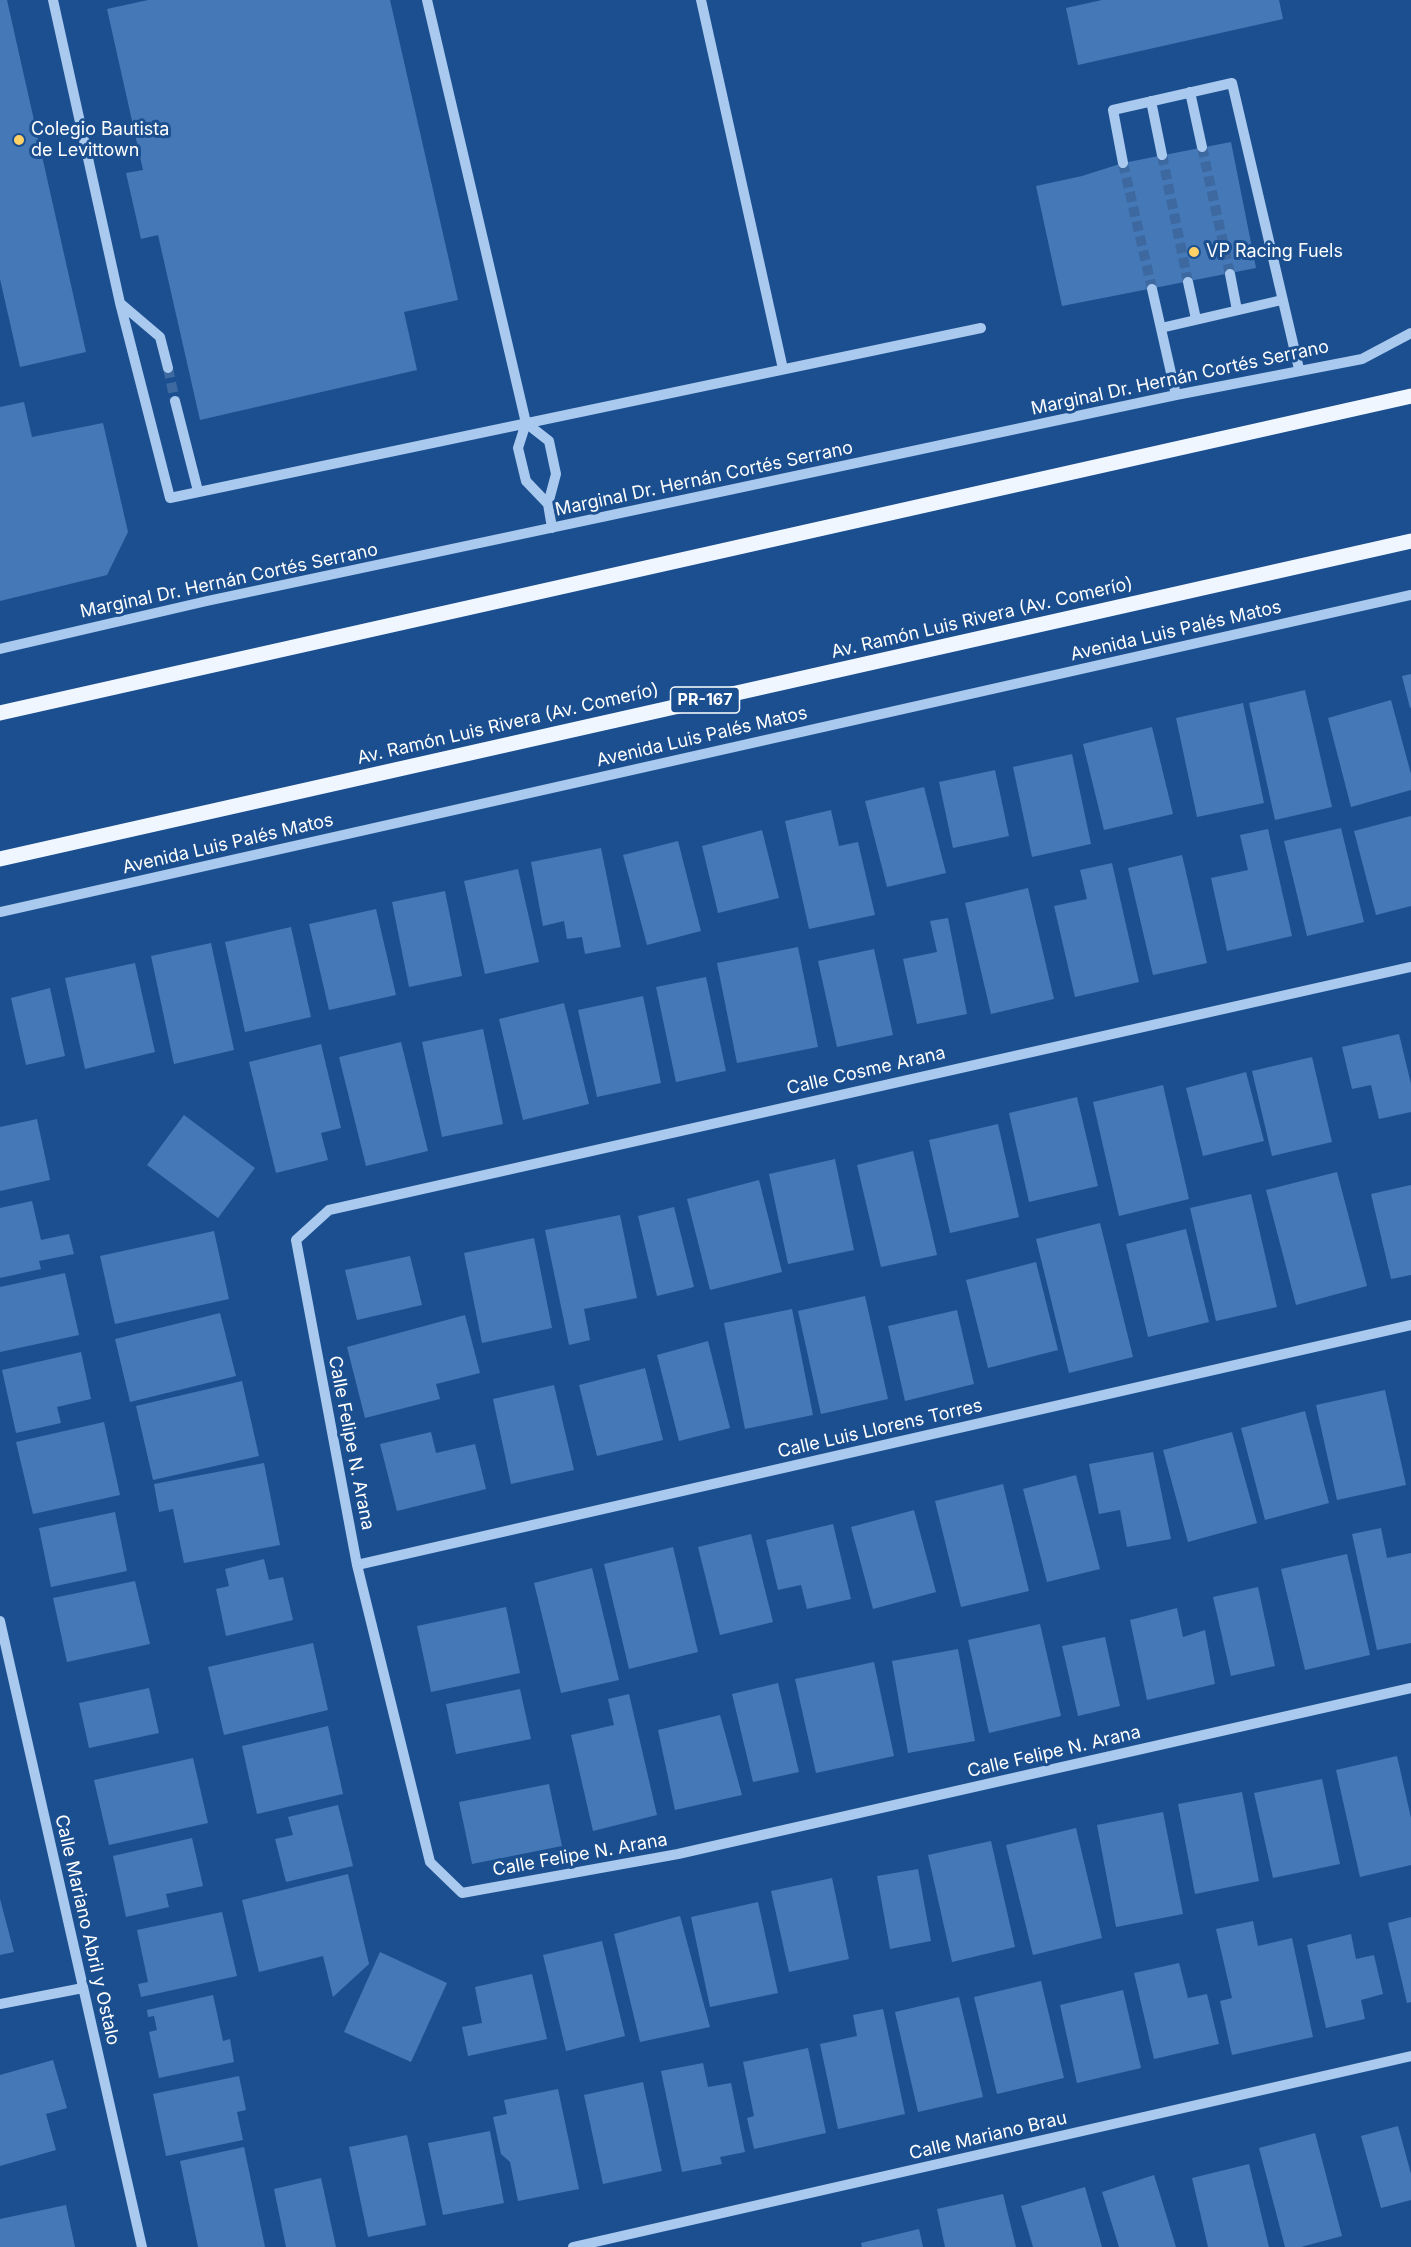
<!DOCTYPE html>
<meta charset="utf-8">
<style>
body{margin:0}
canvas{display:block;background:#1b4f8f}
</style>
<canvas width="1411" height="2247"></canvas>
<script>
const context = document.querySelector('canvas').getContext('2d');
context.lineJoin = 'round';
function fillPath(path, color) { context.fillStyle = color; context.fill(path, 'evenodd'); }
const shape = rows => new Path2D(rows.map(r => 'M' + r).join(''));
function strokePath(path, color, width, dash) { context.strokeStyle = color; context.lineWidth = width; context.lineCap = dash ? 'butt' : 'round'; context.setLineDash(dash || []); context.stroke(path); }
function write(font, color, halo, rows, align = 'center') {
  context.font = font + ' Inter,sans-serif'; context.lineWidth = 6; context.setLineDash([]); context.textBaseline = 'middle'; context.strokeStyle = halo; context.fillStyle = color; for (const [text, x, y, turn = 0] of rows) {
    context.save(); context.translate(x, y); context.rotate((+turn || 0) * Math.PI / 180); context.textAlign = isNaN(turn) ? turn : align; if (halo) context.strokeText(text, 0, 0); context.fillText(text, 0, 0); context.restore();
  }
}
fillPath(shape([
 [0,0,7,0,86,352,20,367,0,279],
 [148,0,390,0,458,300,404,312,417,370,200,420,158,235,141,239,126,173,143,170,107,9],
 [1102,0,1279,0,1283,19,1078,65,1066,8],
 [1231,142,1256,268,1062,306,1036,186,1082,176,1123,163],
 [24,402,32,437,103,423,128,532,107,575,0,601,0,407],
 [1411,674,1411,707,1410,708,1402,676],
 [1305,690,1332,807,1275,820,1249,703],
 [1391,700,1411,774,1411,790,1351,807,1328,718],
 [1243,703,1264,803,1197,817,1176,718],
 [1152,727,1173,814,1104,830,1083,744],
 [1072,754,1091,844,1032,857,1013,767],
 [995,770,1009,836,953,848,939,782],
 [924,787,946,873,887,887,865,801],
 [831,810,839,846,858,842,875,915,809,929,785,821],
 [1411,816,1411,906,1376,915,1354,831],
 [1341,828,1364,922,1307,936,1284,841],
 [1268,829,1292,936,1227,951,1211,878,1248,870,1240,835],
 [762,830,779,898,718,913,702,846],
 [678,841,701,931,647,945,623,855],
 [601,848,621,947,585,954,582,937,567,939,564,921,543,926,531,862],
 [1182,855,1207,963,1153,975,1128,868],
 [1112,863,1139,982,1075,997,1054,906,1087,899,1080,870],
 [518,869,539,962,485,974,464,881],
 [1028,888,1054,999,991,1014,965,903],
 [445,891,462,976,409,987,392,902],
 [376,909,396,995,329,1010,309,924],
 [948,918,967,1014,917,1024,903,959,937,952,930,921],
 [291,927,311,1017,245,1032,225,942],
 [211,943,234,1050,174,1064,151,956],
 [798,947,818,1047,737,1063,717,963],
 [874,949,893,1035,837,1047,818,961],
 [135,963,155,1052,85,1069,65,978],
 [706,977,726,1071,676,1082,656,987],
 [50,988,65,1056,26,1065,11,998],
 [643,996,661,1083,597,1097,578,1010],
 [564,1003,589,1104,523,1120,499,1019],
 [483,1029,503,1124,442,1137,422,1042],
 [1399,1034,1411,1084,1411,1112,1379,1119,1371,1085,1352,1089,1342,1047],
 [401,1042,428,1151,366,1166,339,1057],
 [321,1044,341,1128,321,1133,328,1160,276,1173,249,1062],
 [1312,1057,1332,1142,1272,1156,1252,1071],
 [1246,1072,1264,1141,1203,1156,1186,1088],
 [1163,1085,1189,1199,1119,1216,1093,1102],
 [1077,1097,1098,1186,1029,1202,1009,1113],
 [184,1115,255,1168,218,1218,147,1165],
 [37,1119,50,1180,0,1191,0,1127],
 [998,1124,1019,1217,950,1233,929,1140],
 [913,1151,937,1255,881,1267,857,1165],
 [835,1159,854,1250,788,1264,769,1174],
 [1337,1172,1367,1286,1296,1305,1266,1190],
 [759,1180,782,1272,710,1290,687,1199],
 [1411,1185,1411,1275,1391,1279,1371,1194],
 [1251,1194,1277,1307,1216,1321,1190,1208],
 [32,1201,41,1240,69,1234,74,1254,39,1261,41,1269,0,1278,0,1208],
 [674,1207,694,1287,657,1296,638,1216],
 [620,1215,637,1298,584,1309,590,1340,569,1345,545,1230],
 [1100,1223,1133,1357,1069,1373,1036,1239],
 [1186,1229,1209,1322,1148,1337,1126,1244],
 [214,1231,229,1299,115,1324,100,1256],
 [534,1238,552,1328,482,1343,464,1253],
 [410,1256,422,1305,357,1320,345,1270],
 [1036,1262,1058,1350,988,1368,966,1280],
 [65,1273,79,1335,0,1352,0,1287],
 [865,1296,888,1399,821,1414,798,1311],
 [792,1309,813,1415,745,1429,724,1323],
 [957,1310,974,1384,905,1401,888,1326],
 [220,1313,236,1376,130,1402,115,1339],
 [465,1315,480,1373,436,1384,440,1399,365,1418,347,1347],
 [708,1341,730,1428,679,1441,657,1355],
 [81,1352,91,1399,57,1407,61,1423,16,1433,2,1370],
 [645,1368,663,1440,597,1456,579,1385],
 [242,1381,259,1456,153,1480,136,1406],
 [554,1385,574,1470,511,1484,493,1399],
 [1385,1390,1406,1485,1337,1500,1316,1405],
 [1305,1411,1329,1503,1265,1520,1241,1428],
 [104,1422,120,1495,33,1514,16,1442],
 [431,1432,436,1453,475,1444,486,1489,397,1511,380,1444],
 [1232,1432,1257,1523,1188,1542,1163,1450],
 [1153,1452,1171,1539,1127,1547,1120,1510,1099,1514,1089,1464],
 [264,1463,280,1545,184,1563,173,1509,159,1512,154,1484],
 [1076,1475,1100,1569,1047,1582,1023,1489],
 [1003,1484,1029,1591,961,1607,935,1501],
 [914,1510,936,1592,873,1609,851,1527],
 [115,1512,127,1571,51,1587,39,1528],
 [833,1524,851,1599,807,1609,801,1585,778,1590,766,1540],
 [1381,1528,1387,1558,1411,1553,1411,1643,1377,1650,1352,1534],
 [751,1534,773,1622,720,1635,698,1547],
 [673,1547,698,1652,629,1669,604,1564],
 [1347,1554,1370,1655,1305,1670,1281,1569],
 [264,1559,269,1580,283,1577,293,1620,226,1636,216,1589,229,1586,225,1569],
 [592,1568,619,1680,561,1693,534,1583],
 [135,1581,150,1644,67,1662,53,1598],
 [1258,1587,1275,1666,1231,1676,1213,1597],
 [506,1607,520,1673,431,1692,417,1626],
 [1177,1608,1183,1637,1205,1630,1215,1684,1147,1700,1130,1620],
 [1040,1624,1061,1716,989,1733,968,1640],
 [1105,1637,1120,1706,1078,1716,1062,1646],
 [313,1643,328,1710,224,1735,208,1667],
 [958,1649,975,1741,908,1753,892,1661],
 [874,1662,894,1756,816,1773,795,1679],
 [778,1683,799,1772,753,1782,732,1694],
 [149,1688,159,1733,89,1748,79,1703],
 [520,1689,531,1739,456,1754,446,1704],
 [629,1694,657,1815,593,1831,571,1735,614,1725,608,1699],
 [720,1715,742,1795,675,1810,658,1730],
 [328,1726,343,1794,257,1814,242,1746],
 [1397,1756,1411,1818,1411,1865,1360,1877,1336,1770],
 [193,1758,208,1823,109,1845,94,1780],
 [1322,1779,1340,1864,1273,1878,1254,1793],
 [549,1784,562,1846,472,1864,459,1802],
 [1242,1792,1259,1881,1195,1894,1178,1804],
 [338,1805,353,1866,286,1882,275,1839,293,1835,288,1817],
 [1163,1812,1183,1914,1116,1927,1097,1825],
 [1076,1828,1102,1938,1033,1955,1006,1845],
 [192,1838,203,1886,166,1894,169,1907,126,1917,113,1856],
 [991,1841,1015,1947,952,1962,928,1855],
 [918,1869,931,1941,890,1949,877,1876],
 [348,1874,369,1964,333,1997,323,1956,259,1972,242,1900],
 [832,1878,849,1959,789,1972,771,1891],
 [0,1899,14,1952,0,1955],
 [758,1902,778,1993,710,2007,691,1917],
 [222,1912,237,1976,141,1997,138,1984,148,1982,137,1930],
 [680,1916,710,2027,640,2042,614,1934],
 [1411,1917,1411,2002,1407,2003,1388,1923],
 [1253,1921,1258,1946,1292,1938,1313,2037,1232,2055,1220,2001,1232,1998,1216,1929],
 [1351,1934,1356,1959,1374,1955,1383,1994,1361,2000,1365,2019,1326,2028,1307,1945],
 [602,1941,625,2036,566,2051,543,1955],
 [380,1952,447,1983,411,2062,344,2032],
 [1179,1963,1188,1998,1207,1994,1219,2044,1154,2059,1134,1973],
 [532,1974,547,2039,468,2056,462,2027,482,2023,475,1987],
 [1041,1981,1064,2078,997,2094,974,1997],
 [1123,1990,1141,2068,1077,2083,1060,2005],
 [213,1995,223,2041,230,2039,234,2062,159,2078,149,2032,157,2030,154,2016,148,2017,147,2010],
 [959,1997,983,2097,918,2112,895,2012],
 [883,2009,905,2114,838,2129,820,2044,857,2036,853,2015],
 [808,2048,826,2133,754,2149,747,2118,754,2116,743,2062],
 [53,2060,67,2108,46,2114,56,2150,0,2166,0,2075],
 [703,2063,708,2087,731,2083,745,2152,720,2157,722,2164,682,2172,661,2071],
 [239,2076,246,2110,237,2112,243,2140,166,2156,153,2094],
 [643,2082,662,2171,603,2184,584,2095],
 [558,2089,579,2189,518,2201,510,2162,501,2154,493,2117,507,2114,504,2100],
 [1398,2126,1411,2174,1411,2200,1381,2208,1361,2136],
 [490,2131,504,2203,443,2215,428,2143],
 [1315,2133,1342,2236,1301,2247,1285,2247,1259,2148],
 [407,2135,426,2225,368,2237,349,2147],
 [244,2147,265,2247,198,2247,180,2161],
 [1249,2164,1269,2247,1208,2247,1192,2178],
 [1154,2175,1176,2247,1119,2247,1102,2192],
 [321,2178,336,2247,286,2247,274,2189],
 [1085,2187,1102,2247,1033,2247,1021,2206],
 [1003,2194,1016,2247,945,2247,937,2209],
 [66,2205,75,2247,0,2247,0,2219],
 [919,2229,923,2247,862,2247,861,2243]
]), '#4478b7');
strokePath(shape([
 [1202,147,1230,274],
 [1162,155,1188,282],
 [1123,163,1152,289],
 [168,368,175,401]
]), '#3d69a0', 10, [10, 5]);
strokePath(shape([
 [53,0,120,303,170,498,981,328],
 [427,0,526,423,518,448,526,481,548,504],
 [701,0,783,369],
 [1190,92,1202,147],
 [1151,101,1162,155],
 [1123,163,1113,110,1232,83,1299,369],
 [1230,274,1237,310],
 [1188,282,1196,319],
 [1152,289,1176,395],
 [120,303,160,337,168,368],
 [1161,328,1282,300],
 [175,401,198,491],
 [526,423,549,441,556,474,548,504,552,528],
 [0,649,207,601,1176,395,1362,359,1411,333],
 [0,912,1411,595],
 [1411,967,329,1210,296,1240,357,1565,430,1862,462,1893,678,1854,1411,1688],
 [357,1565,1411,1325],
 [0,1621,142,2247],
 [0,2004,83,1988],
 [573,2247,1411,2056]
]), '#a9c9ee', 10);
strokePath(shape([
 [0,713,1411,396],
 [0,859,1411,541]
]), '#f0f6ff', 15);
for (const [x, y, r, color] of [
 [19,140,6,"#ffd166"],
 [1194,252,6,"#ffd166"]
]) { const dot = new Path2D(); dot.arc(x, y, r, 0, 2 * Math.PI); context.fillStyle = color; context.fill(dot); strokePath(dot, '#1b4f8f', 2); }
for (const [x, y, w] of [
 [705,700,69]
]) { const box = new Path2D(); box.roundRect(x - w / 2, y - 13, w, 26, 4.5); context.fillStyle = '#1b4f8f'; context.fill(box); strokePath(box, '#fff', 1.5); }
write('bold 16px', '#fff', null, [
 ["PR-167",705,700]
]);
write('18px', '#fff', '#1b4f8f', [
 ["Colegio Bautista",31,130],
 ["de Levittown",31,151],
 ["VP Racing Fuels",1206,252]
], 'left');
write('18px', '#fff', '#1b4f8f', [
 ["Marginal Dr. Hernán Cortés Serrano",1180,378,-12],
 ["Marginal Dr. Hernán Cortés Serrano",704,479,-12],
 ["Marginal Dr. Hernán Cortés Serrano",229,581,-12],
 ["Av. Ramón Luis Rivera (Av. Comerío)",982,618,-13],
 ["Avenida Luis Palés Matos",1176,631,-13],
 ["Av. Ramón Luis Rivera (Av. Comerío)",508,724,-13],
 ["Avenida Luis Palés Matos",702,737,-13],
 ["Avenida Luis Palés Matos",228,844,-13],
 ["Calle Cosme Arana",866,1071,-13],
 ["Calle Luis Llorens Torres",880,1429,-13],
 ["Calle Felipe N. Arana",351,1443,79],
 ["Calle Felipe N. Arana",1054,1752,-13],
 ["Calle Felipe N. Arana",580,1855,-10],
 ["Calle Mariano Abril y Ostalo",87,1930,77],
 ["Calle Mariano Brau",988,2136,-13]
]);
</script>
